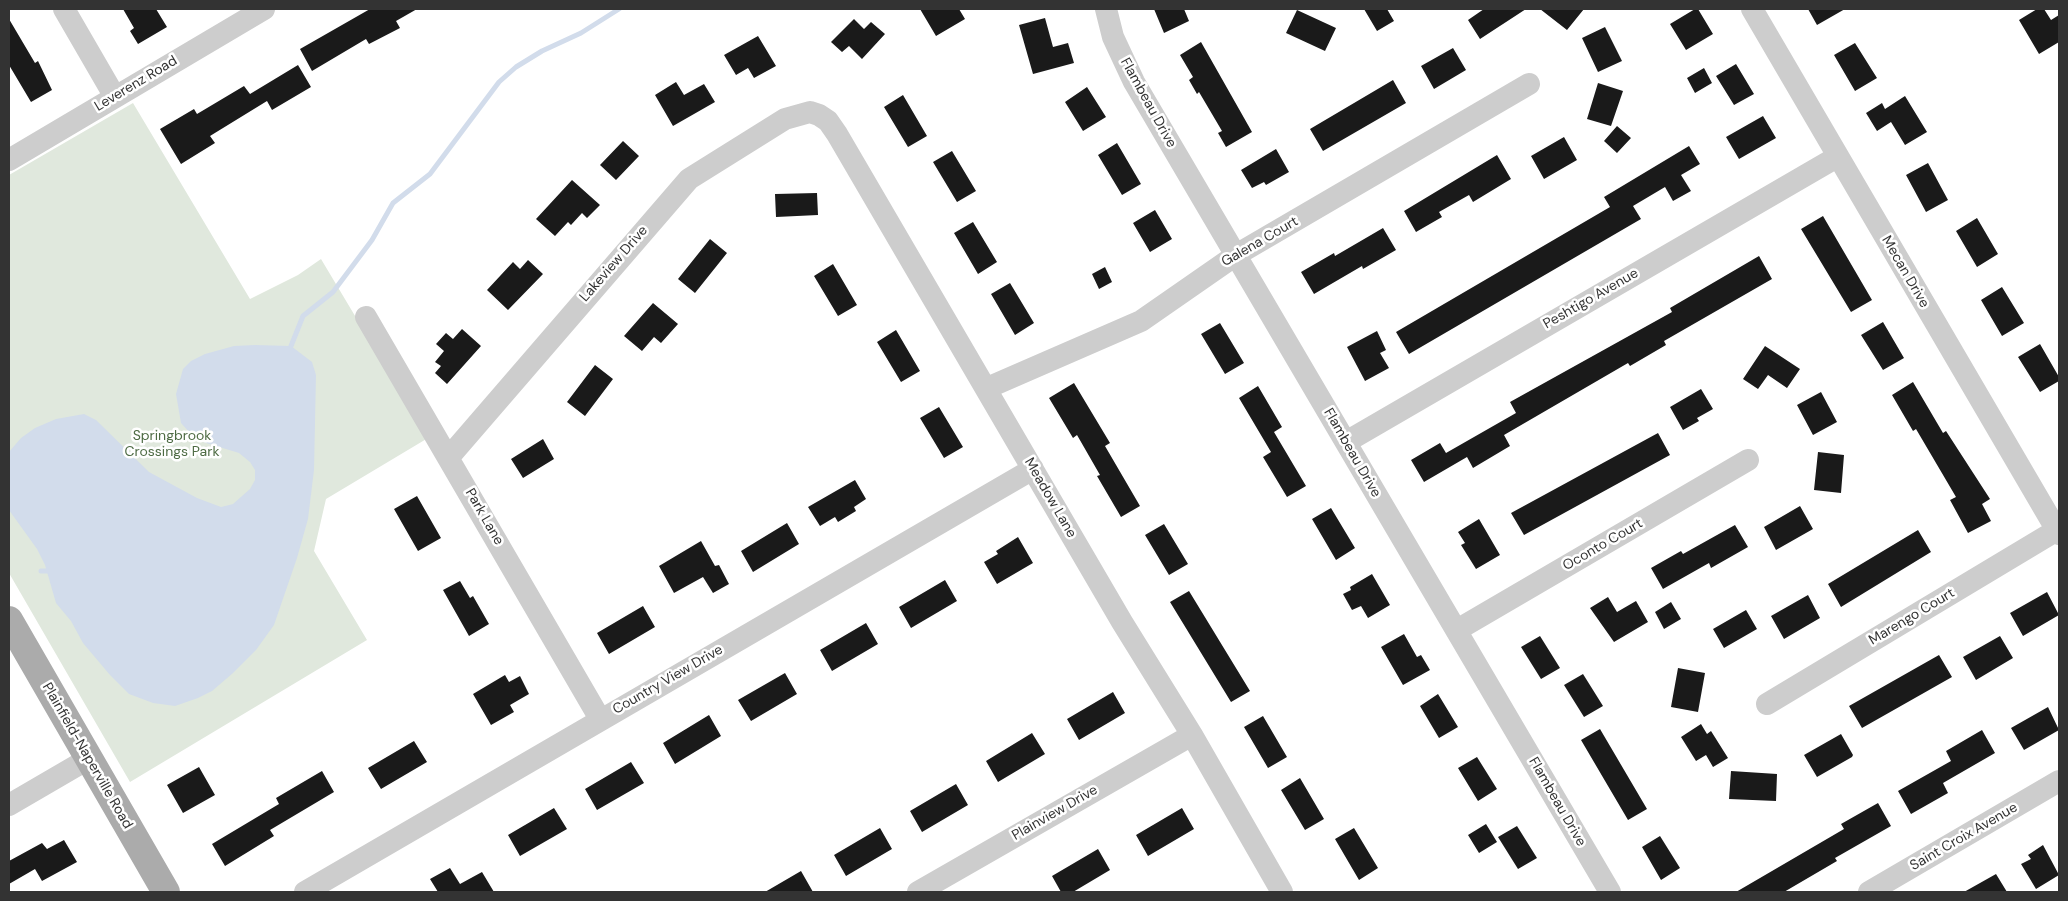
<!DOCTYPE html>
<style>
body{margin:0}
#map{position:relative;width:2068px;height:901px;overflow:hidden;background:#fff;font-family:"DM Sans",sans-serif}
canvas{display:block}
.frame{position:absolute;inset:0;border:10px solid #333;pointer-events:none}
</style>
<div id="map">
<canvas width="2068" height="901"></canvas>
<div class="frame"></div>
</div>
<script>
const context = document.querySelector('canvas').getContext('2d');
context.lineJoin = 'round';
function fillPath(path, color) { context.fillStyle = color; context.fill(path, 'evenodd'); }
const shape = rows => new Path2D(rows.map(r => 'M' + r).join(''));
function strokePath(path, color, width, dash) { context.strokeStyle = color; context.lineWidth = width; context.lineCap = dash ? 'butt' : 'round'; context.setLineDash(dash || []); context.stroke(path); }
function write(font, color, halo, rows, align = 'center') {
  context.font = font + ' "DM Sans",sans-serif'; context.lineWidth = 5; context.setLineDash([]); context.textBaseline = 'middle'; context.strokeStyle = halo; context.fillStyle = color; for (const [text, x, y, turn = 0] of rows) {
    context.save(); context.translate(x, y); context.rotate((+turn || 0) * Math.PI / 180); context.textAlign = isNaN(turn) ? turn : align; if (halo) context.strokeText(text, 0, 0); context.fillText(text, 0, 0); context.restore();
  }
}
fillPath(shape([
 [133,103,250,299,298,275,321,259,428,438,326,499,314,551,367,640,130,782,9,573,9,175]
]), '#e0e8dd');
fillPath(shape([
 [255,345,291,346,312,362,316,375,314,470,308,519,297,558,274,625,256,650,233,673,212,691,198,698,175,706,153,703,129,694,110,675,83,643,71,621,56,603,45,565,37,549,9,510,9,452,21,438,35,428,56,419,84,414,96,420,149,472,197,498,221,507,233,504,250,489,255,480,255,470,250,462,239,453,203,442,191,434,181,423,176,394,183,369,191,361,205,354,234,346]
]), '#d2dceb');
strokePath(shape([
 [291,346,303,316,333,292,372,240,393,203,430,174,499,82,516,67,542,51,581,33,619,9],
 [41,571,48,571]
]), '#d2dceb', 5);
fillPath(shape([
 [123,9,156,9,167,27,138,44,130,31,134,28],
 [370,9,417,9,396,21,400,28,369,44,366,39,312,71,300,49],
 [920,9,959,9,965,19,936,36],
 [1154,9,1184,9,1189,21,1164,33],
 [1364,9,1387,9,1394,21,1377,31],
 [1484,9,1526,9,1480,39,1468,20],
 [1540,9,1584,9,1567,30],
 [1695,9,1698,9,1713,34,1686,50,1670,24],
 [1808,9,1845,9,1817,25],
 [2037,9,2044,9,2051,20,2059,15,2059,42,2039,54,2019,20],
 [1297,10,1336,28,1325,51,1286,33],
 [1045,18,1053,47,1068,43,1074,63,1033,74,1019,25],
 [9,19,35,63,38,61,52,90,31,102,9,65],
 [854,19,864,29,871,22,885,34,862,59,849,46,842,52,831,42],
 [1605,27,1622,61,1598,72,1582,38],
 [758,36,776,66,754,78,748,68,736,75,724,55],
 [1201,42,1252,132,1226,147,1218,133,1222,131,1199,92,1197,94,1189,80,1193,77,1180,55],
 [1855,43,1877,78,1855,91,1834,55],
 [1453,48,1466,70,1434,89,1421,66],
 [1736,64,1754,94,1734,105,1716,76],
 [298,65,311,87,272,110,267,101,210,136,215,143,181,164,160,129,194,109,197,114,244,86,250,94],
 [1704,68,1712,83,1695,93,1687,78],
 [1393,80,1406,103,1323,151,1310,129],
 [676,82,684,95,704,84,715,102,673,126,655,95],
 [1598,83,1623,91,1611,126,1587,119],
 [1087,87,1106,117,1083,131,1065,102],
 [903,95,927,136,908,147,884,107],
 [1905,96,1927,132,1905,145,1891,122,1877,131,1866,113,1882,103,1885,109],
 [1763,116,1776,138,1739,159,1726,137],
 [1617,126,1631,138,1617,153,1604,141],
 [1564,137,1577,160,1544,179,1531,156],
 [623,141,639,156,616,180,600,165],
 [1117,143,1141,184,1122,195,1098,155],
 [1689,146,1700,164,1681,175,1691,191,1673,201,1665,187,1633,206,1641,219,1409,354,1396,332,1610,207,1604,197],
 [1276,149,1289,172,1266,185,1264,182,1252,188,1241,170],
 [952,151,976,191,957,202,933,162],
 [1497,155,1511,179,1473,202,1469,195,1439,212,1442,217,1416,232,1404,211],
 [1928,163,1948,200,1926,212,1906,175],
 [572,180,600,205,587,218,582,213,571,225,568,222,555,236,536,219],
 [817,193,818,215,776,217,775,194],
 [1155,210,1172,239,1150,252,1133,223],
 [1823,216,1872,300,1851,312,1801,229],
 [1977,218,1998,254,1977,267,1956,231],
 [973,222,997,262,978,274,954,233],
 [1383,228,1396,250,1363,269,1362,266,1314,294,1301,272,1334,253,1335,256],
 [710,239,727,253,695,293,678,279],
 [1759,256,1772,279,1664,341,1666,345,1630,366,1628,363,1504,435,1510,446,1473,468,1467,457,1424,482,1411,460,1440,443,1446,453,1516,413,1510,402,1672,312,1670,308],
 [528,260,543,274,508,310,487,290,513,262,520,269],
 [833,264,857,305,838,316,814,276],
 [1105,267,1112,282,1099,289,1092,274],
 [1010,283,1034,323,1015,335,991,294],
 [2002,287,2024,323,2002,336,1981,300],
 [653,303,678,324,661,343,654,337,642,351,624,336],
 [1883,322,1904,358,1883,370,1861,335],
 [1220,323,1244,363,1225,374,1201,334],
 [462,329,481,346,447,384,435,373,441,366,435,362,444,351,436,344,446,333,453,339],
 [896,330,920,371,901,382,877,342],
 [1377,331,1386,350,1380,353,1389,368,1365,381,1347,347],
 [2040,344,2059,377,2059,381,2040,392,2018,357],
 [1765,346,1800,369,1787,388,1768,375,1758,389,1743,379],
 [595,365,613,379,585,416,567,402],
 [1913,382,1943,433,1946,431,1990,499,1982,504,1991,521,1968,533,1950,500,1956,497,1916,429,1913,431,1892,395],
 [1074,383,1110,443,1105,446,1140,506,1121,517,1097,476,1100,475,1077,435,1073,438,1049,398],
 [1258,386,1282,427,1274,432,1306,486,1287,497,1263,457,1271,452,1239,398],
 [1701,389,1713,409,1697,418,1699,421,1683,430,1670,407],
 [1821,392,1837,422,1813,435,1797,405],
 [939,407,963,447,944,458,920,418],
 [1658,433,1670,455,1524,535,1511,513],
 [543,439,554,459,523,478,511,459],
 [1818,452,1844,455,1841,493,1814,490],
 [855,480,866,499,854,507,856,511,838,522,835,517,820,526,808,507],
 [417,496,441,538,418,551,394,509],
 [1800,506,1813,529,1776,550,1764,527],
 [1331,508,1355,548,1336,560,1312,519],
 [1479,519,1500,555,1476,569,1461,545,1465,543,1458,532],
 [787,523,799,544,753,572,741,551],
 [1164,524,1188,564,1169,575,1145,535],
 [1735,525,1748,547,1711,568,1709,563,1663,589,1651,568,1681,551,1683,554],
 [1918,530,1931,552,1841,607,1828,584],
 [1018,537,1033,563,997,584,984,562,998,554,996,551],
 [701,541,715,566,719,565,729,584,713,593,703,577,674,593,659,566],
 [1372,574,1390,605,1368,618,1361,606,1352,610,1343,594,1351,590,1350,587],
 [945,580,957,601,911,628,899,607],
 [460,581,470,598,473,596,489,624,469,636,443,590],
 [1189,591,1250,691,1231,702,1170,602],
 [2047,592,2059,615,2023,636,2010,613],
 [1808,595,1820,618,1784,639,1771,616],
 [1608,597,1617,612,1636,601,1648,622,1614,642,1590,608],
 [1671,602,1681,619,1664,629,1655,612],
 [643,606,655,627,609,654,597,633],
 [1746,610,1757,629,1724,648,1713,629],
 [866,623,878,644,832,671,820,650],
 [1404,634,1417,657,1421,655,1430,670,1403,685,1381,647],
 [1540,636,1560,668,1541,679,1521,647],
 [2000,636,2013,658,1976,680,1963,657],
 [1939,655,1952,677,1862,728,1849,706],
 [1678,668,1705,673,1698,712,1671,707],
 [785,673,797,694,751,721,738,700],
 [1583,674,1603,706,1584,717,1564,685],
 [505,675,509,682,520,676,529,694,510,705,514,712,491,725,473,694],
 [1113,692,1125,713,1079,740,1067,719],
 [1438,694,1458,727,1439,738,1420,706],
 [2048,707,2059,730,2024,750,2011,728],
 [709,715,721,736,675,764,663,743],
 [1263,716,1287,757,1268,768,1244,727],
 [1701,724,1707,734,1711,731,1728,758,1713,767,1706,755,1696,761,1681,737],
 [1600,729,1647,809,1628,820,1581,740],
 [1982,730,1995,753,1943,783,1948,793,1911,814,1898,791,1951,761,1946,751],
 [1032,733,1045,754,998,782,986,761],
 [1841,734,1853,755,1852,757,1817,777,1804,755],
 [414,741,427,762,381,789,368,768],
 [1477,757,1497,789,1478,801,1458,768],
 [631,762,644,783,597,810,585,789],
 [199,767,215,795,183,813,167,785],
 [322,771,334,792,270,830,274,836,225,866,212,844,279,804,276,798],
 [1731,771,1777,774,1776,801,1729,799],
 [1300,778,1324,819,1305,830,1281,790],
 [956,784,968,805,922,832,910,811],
 [1878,803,1891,826,1835,858,1837,861,1784,892,1736,892,1844,829,1841,824],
 [554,808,567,829,520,856,508,835],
 [1182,808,1194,829,1148,856,1136,835],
 [1486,824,1497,842,1479,853,1468,835],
 [1517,826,1537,858,1518,869,1498,837],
 [880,828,892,849,846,876,834,855],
 [1354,828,1378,868,1359,880,1335,839],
 [1660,836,1680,868,1661,880,1642,847],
 [64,840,77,862,42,881,35,869,9,884,9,861,42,843,47,849],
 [2043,845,2059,875,2036,889,2021,864,2031,859,2028,855],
 [1098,849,1110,870,1073,892,1061,892,1052,876],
 [450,868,460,884,482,872,494,892,438,892,430,879],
 [801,871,813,892,765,892],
 [1996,874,2007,892,1964,892]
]), '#1a1a1a');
strokePath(shape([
 [64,9,115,97],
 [1106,9,1113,37,1134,82,1610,892],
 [1752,9,2059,534],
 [9,160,264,9],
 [366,317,600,719],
 [987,388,1141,321,1236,255,1529,84],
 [1346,442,1837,157],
 [449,457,689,179,785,119,810,112,819,115,828,121,837,134,1122,622,1192,735,1282,892],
 [1457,630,1748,460],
 [1767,704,2057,530],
 [9,805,88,759],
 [305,892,1033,469],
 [918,892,1192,735],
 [1869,892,2059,781]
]), '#cdcdcd', 22);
strokePath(shape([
 [9,620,166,892]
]), '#ababab', 28);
write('14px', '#333', '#fff', [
 ["Leverenz Road",136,84,-31],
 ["Flambeau Drive",1148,103,61],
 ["Galena Court",1260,242,-30],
 ["Lakeview Drive",614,264,-49],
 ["Mecan Drive",1905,272,60],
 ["Peshtigo Avenue",1591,299,-30],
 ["Flambeau Drive",1352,453,60],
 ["Meadow Lane",1050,498,60],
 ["Park Lane",484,517,60],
 ["Oconto Court",1603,545,-30],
 ["Marengo Court",1912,617,-31],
 ["Country View Drive",668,680,-30],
 ["Plainfield-Naperville Road",87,756,60],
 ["Flambeau Drive",1557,802,60],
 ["Plainview Drive",1055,813,-30],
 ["Saint Croix Avenue",1964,837,-30]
]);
write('14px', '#4e6b44', '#fff', [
 ["Springbrook",172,436],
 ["Crossings Park",172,452]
]);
</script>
